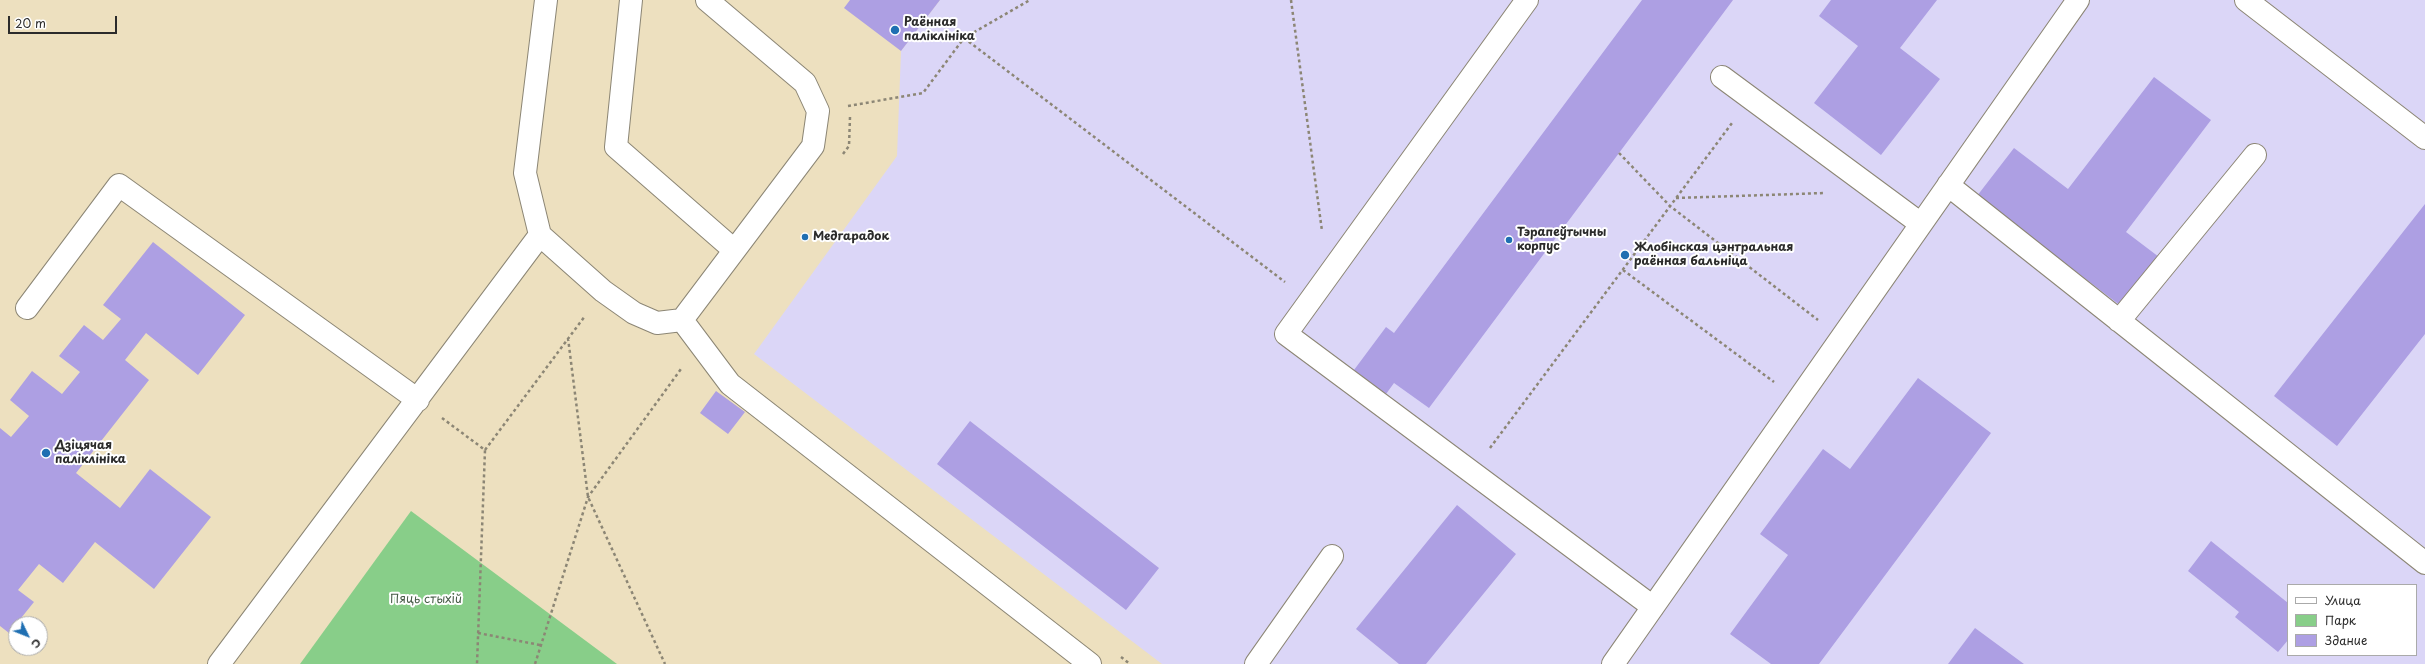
<!DOCTYPE html>
<meta charset="utf-8">
<style>
body{margin:0}
#map{position:relative;width:2425px;height:664px;overflow:hidden;background:#ede0bf;font-family:"Playpen Sans",sans-serif}
canvas{display:block}
.legend{position:absolute;left:2287px;top:584px;width:130px;height:72px;box-sizing:border-box;background:#fff;border:1px solid #aaa;margin:0;padding:5px 7px;list-style:none;font-size:12px;color:#2b2b2b}
.legend li{display:flex;align-items:center;gap:8px;height:20px}
.legend b{width:20px;border:1px solid #aaa}
.north{position:absolute;left:8px;top:616px;width:40px;height:40px;box-sizing:border-box;background:#fff;border:1px solid #aaa;border-radius:50%;rotate:133deg;font-size:11px;font-weight:700;line-height:16px;text-align:center;color:#2b2b2b}
.north::after{content:'';display:block;margin:auto;width:14px;height:18px;background:#1f6fb2;clip-path:polygon(50% 0,100% 100%,50% 72%,0 100%)}
.scale{position:absolute;left:8px;top:16px;width:109px;height:18px;box-sizing:border-box;border:2px solid #2b2b2b;border-top:0;padding-left:5px;font-size:12px;line-height:14px;white-space:nowrap;color:#2b2b2b;-webkit-text-stroke:3px #fff;paint-order:stroke}
</style>
<div id="map">
<canvas width="2425" height="664"></canvas>
<ul class="legend">
<li><b style="height:5px;background:#fff"></b>Улица</li>
<li><b style="height:11px;background:#88ce89"></b>Парк</li>
<li><b style="height:11px;background:#ad9fe3"></b>Здание</li>
</ul>
<div class="north">С</div>
<div class="scale">20 m</div>
</div>
<script>
const context = document.querySelector('canvas').getContext('2d');
context.lineJoin = 'round';
function fillPath(path, color) { context.fillStyle = color; context.fill(path, 'evenodd'); }
const shape = rows => new Path2D(rows.map(r => 'M' + r).join(''));
function strokePath(path, color, width, dash) { context.strokeStyle = color; context.lineWidth = width; context.lineCap = dash ? 'butt' : 'round'; context.setLineDash(dash || []); context.stroke(path); }
function write(font, color, halo, rows, align = 'center') {
  context.font = font + ' "Playpen Sans",sans-serif'; context.lineWidth = 4; context.setLineDash([]); context.textBaseline = 'middle'; context.strokeStyle = halo; context.fillStyle = color; for (const [text, x, y, turn = 0] of rows) {
    context.save(); context.translate(x, y); context.rotate((+turn || 0) * Math.PI / 180); context.textAlign = isNaN(turn) ? turn : align; if (halo) context.strokeText(text, 0, 0); context.fillText(text, 0, 0); context.restore();
  }
}
fillPath(shape([
 [940,0,2425,0,2425,664,1162,664,754,354,897,156,901,51],
 [2288,585,2416,585,2416,655,2288,655]
]), '#dbd6f7');
fillPath(shape([
 [411,511,617,664,300,664]
]), '#88ce89');
fillPath(shape([
 [850,0,940,0,901,51,844,8],
 [1642,0,1733,0,1429,408,1394,383,1386,394,1354,370,1386,327,1394,333],
 [1831,0,1937,0,1900,48,1940,79,1881,155,1814,103,1858,46,1819,16],
 [2154,77,2211,120,2126,232,2159,257,2121,306,1977,196,2014,148,2068,189],
 [2425,204,2425,334,2337,446,2274,396],
 [153,242,245,315,198,375,146,333,125,360,149,380,76,473,120,508,150,469,211,517,154,589,95,542,63,583,39,564,18,590,34,602,9,633,0,626,0,428,11,437,29,416,10,400,32,371,62,394,80,372,59,356,84,325,103,340,121,319,103,305],
 [1918,378,1991,433,1819,664,1771,664,1730,634,1788,555,1760,534,1823,449,1850,469],
 [716,391,745,412,728,434,700,413],
 [970,421,1159,568,1126,610,937,464],
 [1457,505,1516,554,1426,664,1399,664,1356,629],
 [2211,541,2288,603,2288,640,2278,652,2235,617,2239,612,2188,571],
 [1975,628,2024,664,1948,664]
]), '#ad9fe3');
const minor = shape([
 [546,0,525,173,540,235,603,291,634,313,657,323,682,320,813,146,818,111,805,83,707,0],
 [631,0,616,147,734,250],
 [1527,0,1286,334,1653,607],
 [2246,0,2425,138],
 [1722,77,1921,224],
 [1948,185,2425,563],
 [27,308,119,185,418,400],
 [682,320,730,384,1090,664],
 [2119,321,2255,155],
 [219,664,540,235],
 [1256,664,1332,556],
 [1613,664,2078,0]
]);
strokePath(minor, '#8c8675', 24);
strokePath(shape([
 [1291,0,1322,231],
 [964,38,1285,282],
 [848,106,923,93,964,38,1030,0],
 [1619,153,1670,206,1818,320],
 [843,154,849,146,850,117],
 [1676,198,1825,193],
 [1623,270,1774,382],
 [568,338,588,497,665,664],
 [442,418,485,450,477,664],
 [1490,448,1732,123],
 [485,450,585,316],
 [478,633,540,645],
 [1121,657,1130,664],
 [535,664,588,497,681,369]
]), '#8c8675', 2.5, [3, 3]);
strokePath(minor, '#fff', 22);
for (const [x, y, r, color] of [
 [895,30,5,"#1f6fb2"],
 [805,237,4,"#1f6fb2"],
 [1509,240,4,"#1f6fb2"],
 [1625,255,5,"#1f6fb2"],
 [46,453,5,"#1f6fb2"]
]) { const dot = new Path2D(); dot.arc(x, y, r, 0, 2 * Math.PI); context.fillStyle = color; context.fill(dot); strokePath(dot, '#fff', 1.5); }
write('bold 12px', '#2b2b2b', '#fff', [
 ["Раённая",904,23],
 ["паліклініка",904,37],
 ["Тэрапеўтычны",1517,233],
 ["корпус",1517,247],
 ["Медгарадок",813,237],
 ["Жлобінская цэнтральная",1634,248],
 ["раённая бальніца",1634,262],
 ["Дзіцячая",55,446],
 ["паліклініка",55,460]
], 'left');
write('12px', '#475c47', '#fff', [
 ["Пяць стыхій",426,600]
]);
</script>
